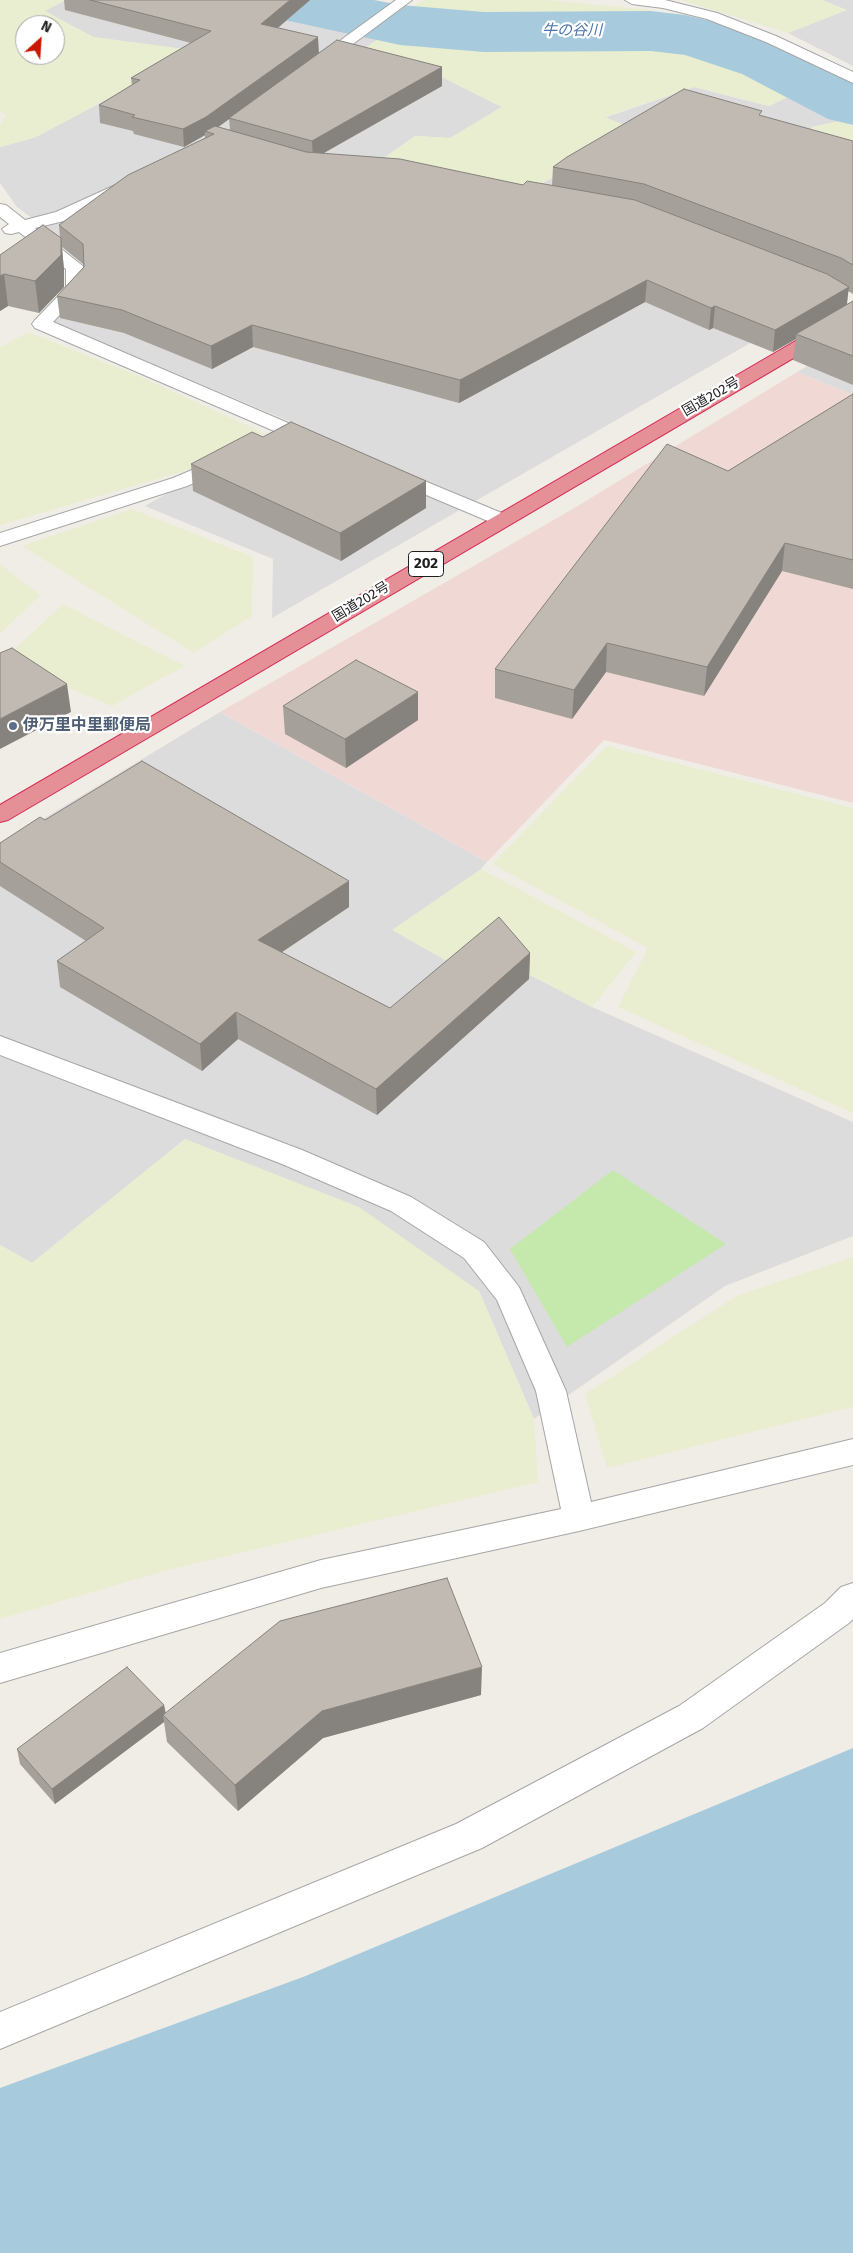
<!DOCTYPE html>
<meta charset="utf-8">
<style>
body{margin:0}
#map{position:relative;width:853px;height:2253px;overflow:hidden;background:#f0ede6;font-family:"Fira Sans",sans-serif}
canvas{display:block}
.north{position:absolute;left:15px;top:15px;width:50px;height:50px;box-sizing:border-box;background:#fff;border:1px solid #a5a5a5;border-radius:50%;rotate:26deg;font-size:14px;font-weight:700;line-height:20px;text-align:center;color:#1f1f1f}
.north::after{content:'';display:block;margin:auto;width:18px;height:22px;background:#ca1704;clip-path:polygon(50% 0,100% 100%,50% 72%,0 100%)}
</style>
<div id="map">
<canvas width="853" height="2253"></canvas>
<div class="north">N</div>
</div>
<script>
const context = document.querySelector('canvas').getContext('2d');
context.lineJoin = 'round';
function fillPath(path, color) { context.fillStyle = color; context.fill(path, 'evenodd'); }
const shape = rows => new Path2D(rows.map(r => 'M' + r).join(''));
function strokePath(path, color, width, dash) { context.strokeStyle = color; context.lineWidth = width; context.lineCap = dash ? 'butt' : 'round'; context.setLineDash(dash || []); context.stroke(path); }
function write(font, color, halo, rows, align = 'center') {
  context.font = font + ' "Fira Sans","Noto Sans JP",sans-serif'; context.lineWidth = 4.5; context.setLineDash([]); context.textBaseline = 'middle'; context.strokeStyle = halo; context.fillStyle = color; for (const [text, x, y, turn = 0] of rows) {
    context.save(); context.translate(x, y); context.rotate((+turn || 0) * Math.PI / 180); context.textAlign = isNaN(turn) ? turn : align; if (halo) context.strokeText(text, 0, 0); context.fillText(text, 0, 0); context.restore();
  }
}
fillPath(shape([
 [66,0,242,1,387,33,358,53,428,70,502,107,450,138,415,136,377,163,636,130,604,118,694,87,769,106,798,92,840,121,812,127,853,284,272,618,273,559,145,506,291,422,51,321,97,266,17,207,0,183,0,147,36,137,197,51,93,37,44,11],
 [822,0,853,0,853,66,788,33,846,10],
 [853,340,853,395,797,372],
 [220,712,487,862,481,869,495,957,592,1007,853,1122,853,1236,725,1286,534,1419,479,1291,185,1139,32,1263,0,1245,0,845]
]), '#dddcdc');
fillPath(shape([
 [797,372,853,395,853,803,604,740,487,862,220,712,576,507]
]), '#f0d9d5');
fillPath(shape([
 [0,0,65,0,45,11,93,37,198,51,36,137,0,147,0,124,6,115,0,112],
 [25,25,55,25,55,55,25,55],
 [424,0,550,0,649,10,665,19,479,19,413,7],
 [681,0,822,0,847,10,788,33],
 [387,33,470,41,654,42,709,54,798,92,769,106,694,87,605,117,637,130,531,190,376,164,415,136,450,138,502,107,428,70,357,54],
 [840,121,853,126,853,203,800,141,812,127],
 [28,332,139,376,266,434,188,470,0,525,0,347],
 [132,509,253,557,252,616,194,653,22,546],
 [0,564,40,595,0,634],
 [63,604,184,666,112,706,2,661],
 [607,746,853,808,853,1113,618,1007,648,948,492,864],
 [481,869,636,952,592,1007,495,957,468,973,392,930],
 [185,1139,359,1207,479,1291,534,1419,538,1482,164,1571,0,1619,0,1245,32,1263],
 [853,1257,853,1407,607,1468,585,1394,738,1295]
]), '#e9eed1');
fillPath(shape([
 [613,1170,726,1244,567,1347,510,1249]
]), '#c5e9ad');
fillPath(shape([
 [853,1748,853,2253,0,2253,0,2088,303,1977]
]), '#a7cbdc');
fillPath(shape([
 [248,0,374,0,400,5,484,12,651,11,685,15,744,29,790,46,853,77,853,125,828,119,742,74,685,55,651,51,484,52,400,45,257,14,248,0]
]), '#a7cbdc');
const minor = shape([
 [396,0,412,0,322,67,312,67,309,64,312,61,396,0],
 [625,0,665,0,717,13,776,36,853,72,853,83,766,42,707,19,663,8,632,4,625,0],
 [122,182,128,183,130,187,128,191,68,220,35,228,84,267,84,289,53,322,323,438,326,442,323,446,316,448,309,446,35,328,32,324,35,320,66,288,66,269,19,232,11,234,5,233,2,229,9,224,0,217,0,204,6,205,25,220,56,212,122,182],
 [225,456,232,458,235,462,232,466,187,486,0,546,0,533,173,478,225,456],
 [393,468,509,516,512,520,509,524,502,526,495,524,386,478,383,474,386,470,393,468],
 [0,1036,302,1150,411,1197,484,1242,519,1287,566,1391,591,1502,853,1439,853,1465,579,1531,321,1588,0,1683,0,1653,321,1560,561,1509,536,1391,497,1300,464,1258,391,1211,282,1164,0,1055,0,1036],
 [853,1583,853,1619,849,1623,703,1728,482,1848,0,2049,0,2012,456,1824,679,1706,825,1603,841,1587,853,1583]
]);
const highway = shape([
 [853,310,853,323,8,820,0,822,0,805,847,311,853,310]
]);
strokePath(minor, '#a6a6a6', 2);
strokePath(highway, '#d72954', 2);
fillPath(minor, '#fff');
fillPath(highway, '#e58f97');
fillPath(shape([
 [64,0,310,0,278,28,319,53,442,67,442,86,324,153,523,185,552,185,553,167,762,116,853,141,853,294,848,291,847,304,853,301,853,385,793,360,796,339,773,352,713,328,709,330,645,302,459,403,253,347,212,369,124,333,60,318,57,296,84,267,83,264,62,247,64,270,64,287,39,313,8,306,0,311,0,255,60,238,59,225,205,138,205,135,184,147,134,134,133,131,100,123,99,105,132,85,131,78,191,43,65,10],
 [238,112,229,118,230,130,217,127],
 [853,394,853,589,782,571,704,696,606,672,572,719,495,698,495,669,728,471],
 [191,464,426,508,341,561,193,491],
 [283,706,418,720,346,768,285,734],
 [45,820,349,907,281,952,390,1008,530,953,529,979,377,1115,238,1039,202,1071,60,987,57,961,86,941,0,886,0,843],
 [481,1695,323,1738,238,1811,167,1742,164,1722,55,1804,20,1764,17,1749,164,1705,166,1713]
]), '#a5a099');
fillPath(shape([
 [290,0,310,0,262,41,261,24],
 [318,37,319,54,210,133,205,131,205,135,184,147,183,129],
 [442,67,442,86,313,159,312,141],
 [61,238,64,270,64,287,39,313,35,281],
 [4,274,8,306,0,311,0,276],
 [647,280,645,302,459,403,460,380],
 [849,287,846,310,796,334,796,339,773,352,775,330],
 [715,306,713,328,709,330,711,308],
 [252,325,253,347,212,369,211,346],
 [426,481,426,508,341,561,340,533],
 [785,543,782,571,704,696,707,667],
 [607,643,606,672,572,719,574,690],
 [67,684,71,712,0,749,0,719],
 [418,692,418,720,346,768,345,739],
 [349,881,349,907,260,967,258,940],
 [530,953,529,979,377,1115,376,1089],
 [236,1012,238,1039,202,1071,200,1044],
 [482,1667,481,1695,323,1738,238,1811,235,1785,322,1711],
 [164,1705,166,1718,163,1715,164,1722,55,1804,52,1789]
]), '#86827d');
const building = shape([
 [90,0,290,0,261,24,318,37,206,117,183,129,132,117,135,115,99,105,140,80,131,78,211,31,90,0],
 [337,40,442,67,312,141,229,118,337,40],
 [684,89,762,111,759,115,853,141,853,265,841,258,644,184,553,167,567,157,684,89],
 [215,126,306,152,400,159,523,185,527,181,635,200,827,274,849,287,775,330,715,306,711,308,647,280,460,380,252,325,211,346,122,310,57,296,84,267,83,244,59,225,128,175,214,134,205,131,215,126],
 [43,225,61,238,61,255,35,281,4,274,0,276,0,255,43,225],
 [853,301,853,356,796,334,853,301],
 [853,394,853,560,785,543,707,667,607,643,574,690,495,669,667,444,728,471,853,394],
 [291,422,426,481,340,533,191,464,252,432,263,437,291,422],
 [12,648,67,684,0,719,0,653,12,648],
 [356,660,418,692,345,739,283,706,356,660],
 [142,761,349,881,258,940,390,1008,499,917,530,953,376,1089,236,1012,200,1044,57,961,104,928,0,862,0,843,40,817,45,820,142,761],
 [447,1578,482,1667,322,1711,235,1785,163,1715,280,1621,447,1578],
 [127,1667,164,1705,52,1789,17,1749,127,1667]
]);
fillPath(building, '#c0bab2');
strokePath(building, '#86827d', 1);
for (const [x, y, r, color] of [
 [13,726,5,"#5c6f8a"]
]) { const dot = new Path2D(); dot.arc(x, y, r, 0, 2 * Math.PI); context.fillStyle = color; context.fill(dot); strokePath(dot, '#fff', 2); }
write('14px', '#1f1f1f', '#fff', [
 ["国道202号",711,397,-30],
 ["国道202号",361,602,-31]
]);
write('italic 15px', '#4d74ad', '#fff', [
 ["牛の谷川",572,31]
]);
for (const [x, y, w] of [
 [426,564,35]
]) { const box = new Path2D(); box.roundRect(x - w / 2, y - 12.5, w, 25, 4); context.fillStyle = '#fff'; context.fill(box); strokePath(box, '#1f1f1f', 1); }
write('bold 15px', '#1f1f1f', null, [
 ["202",426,564]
]);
write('bold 16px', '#4e5e75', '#fff', [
 ["伊万里中里郵便局",23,726]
], 'left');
</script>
